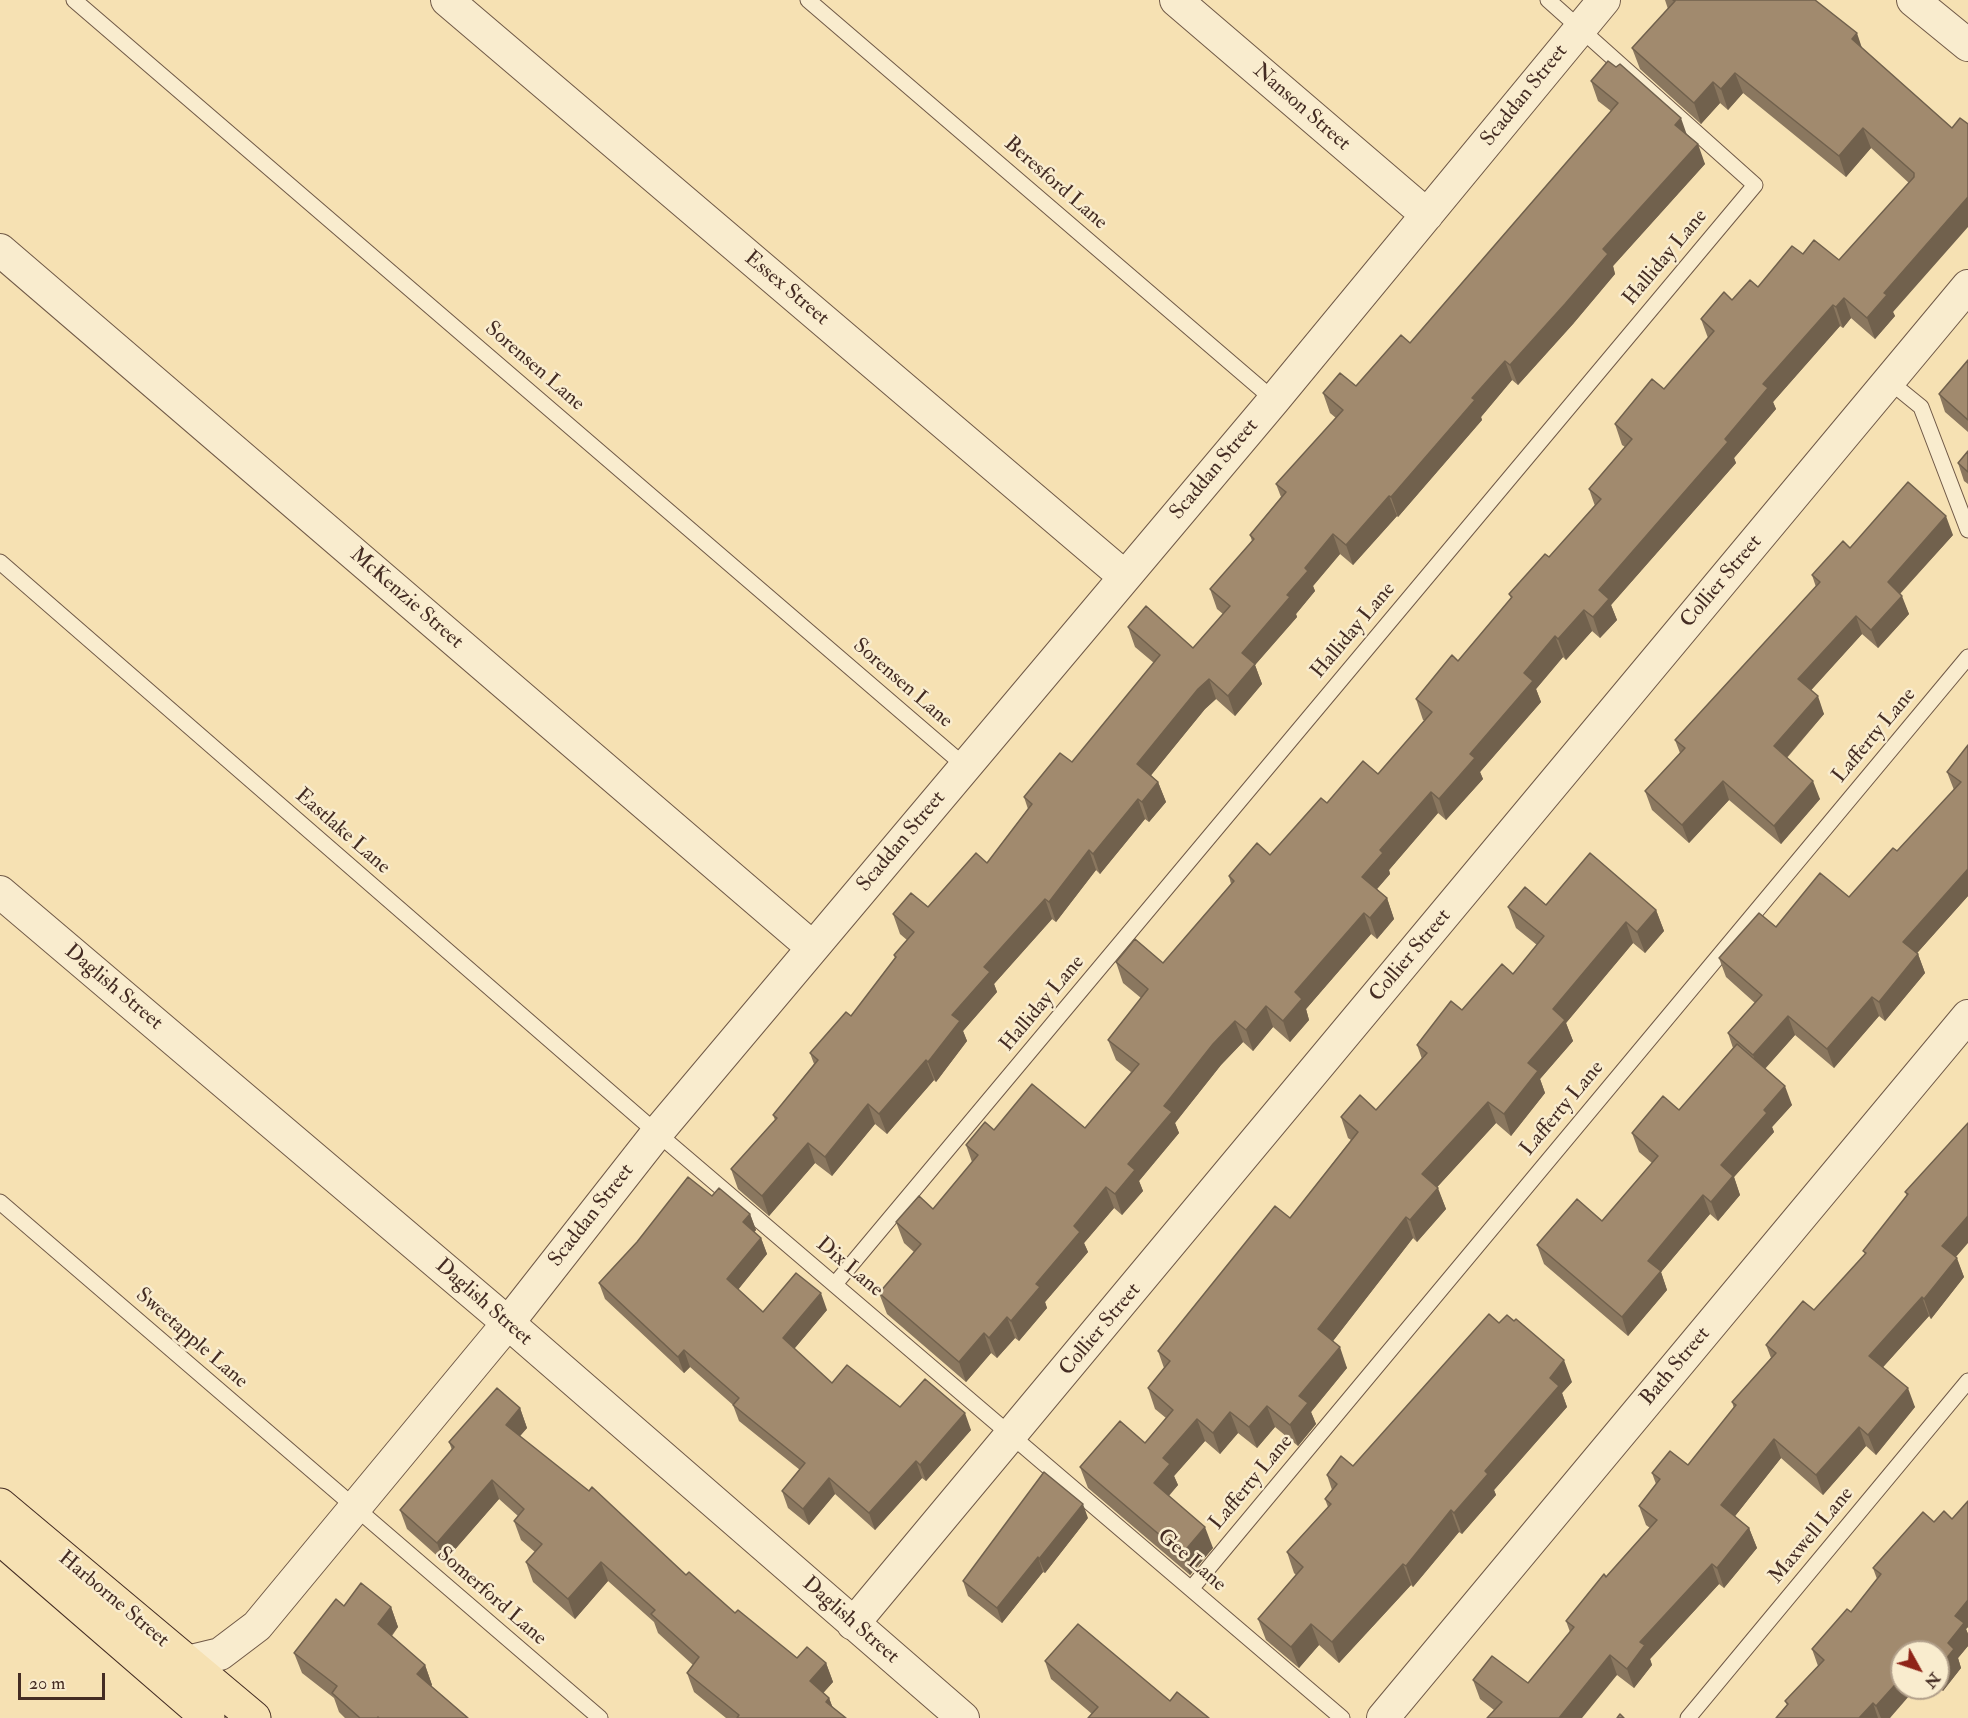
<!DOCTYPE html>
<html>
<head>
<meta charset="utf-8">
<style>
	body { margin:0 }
	#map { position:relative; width:1968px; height:1718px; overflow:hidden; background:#f6e1b3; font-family:"IM FELL Double Pica",serif }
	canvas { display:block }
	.north { position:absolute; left:1890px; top:1640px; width:60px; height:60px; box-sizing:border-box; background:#f9ecce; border:2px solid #b19f8a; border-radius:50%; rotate:130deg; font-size:16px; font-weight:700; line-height:24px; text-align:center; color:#442c23 }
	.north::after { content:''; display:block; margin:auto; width:21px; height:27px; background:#8f2418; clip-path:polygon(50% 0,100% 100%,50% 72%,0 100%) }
	.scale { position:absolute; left:18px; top:1673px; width:87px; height:27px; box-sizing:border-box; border:3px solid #442c23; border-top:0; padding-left:8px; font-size:18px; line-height:21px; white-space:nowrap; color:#442c23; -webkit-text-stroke:4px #f9ecce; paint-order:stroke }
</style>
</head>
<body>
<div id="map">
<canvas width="1968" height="1718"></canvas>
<div class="north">N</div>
<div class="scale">20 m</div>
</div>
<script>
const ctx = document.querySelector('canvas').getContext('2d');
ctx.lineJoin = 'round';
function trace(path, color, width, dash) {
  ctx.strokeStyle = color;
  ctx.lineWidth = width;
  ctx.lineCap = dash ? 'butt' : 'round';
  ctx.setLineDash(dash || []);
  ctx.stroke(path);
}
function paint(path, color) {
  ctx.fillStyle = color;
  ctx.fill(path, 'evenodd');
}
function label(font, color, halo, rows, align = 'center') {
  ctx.font = font + ' "IM FELL Double Pica",serif';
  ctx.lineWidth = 5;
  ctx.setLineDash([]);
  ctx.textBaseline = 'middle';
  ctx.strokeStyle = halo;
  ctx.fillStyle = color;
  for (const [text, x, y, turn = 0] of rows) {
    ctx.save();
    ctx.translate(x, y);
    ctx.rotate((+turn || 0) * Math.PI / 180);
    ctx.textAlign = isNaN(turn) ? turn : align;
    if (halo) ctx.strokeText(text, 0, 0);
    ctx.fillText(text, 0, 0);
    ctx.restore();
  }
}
const lane = new Path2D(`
	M74,0L966,767
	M808,0L1274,400
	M1889,381L1921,407L1968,530
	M0,562L657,1133L1342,1718
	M0,1202L600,1718
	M835,1284L1755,185L1548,0
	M1191,1589L1968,657
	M1688,1718L1968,1381`);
const street = new Path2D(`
	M447,0L1125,577
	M1176,0L1427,215
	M1913,0L1968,45
	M0,250L812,947
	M0,892L508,1323L963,1718
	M853,1624L1968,286
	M187,1662L220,1654L257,1626L508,1323L657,1133L1274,400L1604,0
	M1383,1718L1968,1016`);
const primary = new Path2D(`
	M0,1505L254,1718
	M0,1538L208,1718`);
trace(lane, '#705947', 17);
trace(street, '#705947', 34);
trace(primary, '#442c23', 35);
trace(lane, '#f9ecce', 15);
trace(street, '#f9ecce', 32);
trace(primary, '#f6e1b3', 33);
paint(new Path2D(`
	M1665,0H1815L1862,48L1952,128L1893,312L1895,316L1875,339L1851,318L1843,328L1840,326L1773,402L1776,409L1734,458L1736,463L1611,605L1617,620L1600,638L1592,631L1566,660L1563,657L1536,689L1541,702L1480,772L1483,779L1446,820L1438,813L1389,870L1390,874L1377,889L1387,898L1394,919L1377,939L1371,934L1306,1009L1309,1020L1290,1042L1273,1027L1253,1051L1243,1042L1221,1065L1175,1123L1179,1133L1139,1181L1143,1191L1122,1215L1114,1208L1084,1243L1088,1252L1045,1302L1047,1308L1019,1341L1015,1338L997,1358L991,1353L966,1382L887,1314L879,1293L914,1252L904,1243L896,1222L933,1209L972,1162L966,1145L994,1130L1085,1128L1131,1072L1116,1060L1108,1040L1141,998L1123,983L1116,962L1163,963L1231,884L1229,876L1270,855L1327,803L1378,774L1425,721L1423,720L1416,699L1458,661L1511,598L1509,594L1549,557L1595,506L1589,489L1625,447L1622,445L1615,424L1664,389L1708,338L1701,319L1732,300L1758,287L1803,254L1839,260L1909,183L1871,148L1846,177L1743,93L1728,110L1720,103L1701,124L1640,69L1632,48L1668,9Z
	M1591,81L1687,135L1705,164L1613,266L1615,274L1573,324L1518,385L1512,380L1481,417L1482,420L1398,517L1397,516L1353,565L1340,554L1313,586L1315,591L1296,614L1297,617L1255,665L1262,684L1235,716L1216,699L1205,709L1151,775L1158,782L1166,802L1149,822L1145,819L1100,874L1096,870L1056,922L1052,919L994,984L997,992L963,1031L967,1041L936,1082L934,1080L887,1134L875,1124L832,1176L815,1163L769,1216L738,1189L731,1169L775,1120L773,1115L814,1064L810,1053L851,1016L895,958L894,955L907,940L900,934L893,914L928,907L987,863L1028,809L1024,797L1072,762L1154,663L1135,647L1128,627L1193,648L1223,614L1217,609L1210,589L1252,541L1250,535L1281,497L1276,484L1336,418L1330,413L1323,393L1356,386L1410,343L1611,111L1598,101Z
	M1968,360V432L1945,412L1939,394Z
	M1968,451V484L1964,481L1958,463Z
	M1953,535L1900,594L1909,614L1878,648L1862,634L1811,690L1824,714L1787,758L1820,799L1781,844L1729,800L1689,843L1652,810L1645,791L1680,753L1675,740L1816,587L1812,575L1850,548Z
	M1968,745V896L1917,953L1918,954L1925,973L1885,1021L1879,1016L1834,1068L1795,1035L1765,1069L1792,1105L1772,1127L1774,1132L1734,1177L1740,1195L1718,1221L1710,1214L1661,1272L1667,1290L1628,1336L1544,1264L1537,1245L1602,1221L1652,1163L1639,1152L1632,1133L1679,1110L1733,1048L1728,1033L1755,1003L1726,977L1719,958L1776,927L1849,897L1897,851L1954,790L1947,772Z
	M1546,905L1656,910L1664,931L1645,953L1633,943L1566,1023L1573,1041L1540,1079L1545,1093L1511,1136L1496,1123L1437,1187L1446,1209L1417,1242L1413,1238L1333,1341L1347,1368L1311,1412L1316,1424L1298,1446L1275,1427L1257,1448L1238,1433L1220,1454L1205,1441L1174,1476L1178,1485L1169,1496L1213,1548L1190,1575L1088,1488L1080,1467L1145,1443L1166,1418L1155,1409L1148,1388L1164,1368L1158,1351L1290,1218L1351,1140L1348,1138L1341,1117L1376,1110L1422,1059L1417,1045L1462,1010L1513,974L1537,945L1516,928L1508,907Z
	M1968,1123L1956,1257L1964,1277L1931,1319L1929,1316L1883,1367L1915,1407L1876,1455L1866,1446L1823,1495L1781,1458L1735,1516L1749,1528L1757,1548L1724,1588L1719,1584L1650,1659L1652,1665L1634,1688L1617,1675L1494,1710L1480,1699L1473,1680L1528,1683L1570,1632L1566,1621L1650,1528L1646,1525L1639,1506L1656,1484L1652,1473L1688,1465L1734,1408L1732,1402L1771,1358L1766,1345L1814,1310L1865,1254L1863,1251L1907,1196L1905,1192Z
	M712,1196L750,1214L756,1230L754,1232L761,1238L767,1254L738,1289L763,1312L827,1310L794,1349L832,1383L900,1407L971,1430L926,1481L922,1478L875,1530L835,1494L809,1525L788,1508L782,1491L800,1470L739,1421L733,1405L690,1367L684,1373L605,1299L599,1283Z
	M1572,1382L1562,1393L1567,1407L1494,1490L1496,1495L1462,1534L1459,1532L1413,1587L1411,1585L1339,1663L1319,1645L1299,1668L1266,1640L1258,1619L1296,1575L1294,1573L1287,1552L1328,1507L1325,1499L1332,1490L1327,1475L1353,1466Z
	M520,1408L527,1428L520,1436L686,1575L735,1613L797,1658L826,1663L833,1682L823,1693L829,1698L833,1708L846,1718H726L694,1692L687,1673L693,1665L658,1633L654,1622L608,1581L575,1619L533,1582L526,1562L535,1552L521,1540L514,1521L518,1516L499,1499L444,1562L407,1529L400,1510L452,1450L449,1442Z
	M1968,1501V1627L1966,1629L1968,1634V1646L1958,1658L1961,1668L1943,1691L1938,1687V1652H1902L1890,1718H1776L1787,1705L1785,1701L1818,1666L1812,1649L1851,1612L1877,1579L1873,1568L1934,1522L1952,1519Z
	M1088,1518L1045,1573L1043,1572L1002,1623L968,1596L963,1581Z
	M344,1606L391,1607L398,1627L392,1636L425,1665L432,1685L431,1686L468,1718H345L339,1712L334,1698L302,1673L294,1653Z
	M1045,1661L1170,1701L1092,1714L1051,1679Z`), '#8a775f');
paint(new Path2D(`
	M1857,33L1864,54L1852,39Z
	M1735,73L1743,93L1728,110L1721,89Z
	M1713,82L1720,103L1701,124L1694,103Z
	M1681,118L1688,138L1675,125Z
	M1863,128L1871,148L1846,177L1839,156Z
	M1698,144L1705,164L1613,266L1615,274L1573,324L1518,385L1510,365L1603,249Z
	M1968,197V227L1893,312L1895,316L1875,339L1867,318L1884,293Z
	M1844,298L1851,318L1843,328L1836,307Z
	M1833,305L1840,326L1773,402L1776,409L1734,458L1736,463L1611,605L1617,620L1600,638L1593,617L1599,590L1725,439L1763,384Z
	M1505,361L1512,380L1481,417L1482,420L1398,517L1391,497L1472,398Z
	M1389,496L1397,516L1353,565L1346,545Z
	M1946,516L1953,535L1894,600L1888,582Z
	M1333,534L1340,554L1313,586L1315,591L1296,614L1297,617L1255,665L1262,684L1235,716L1228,696L1242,653L1287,595L1305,568Z
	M1902,596L1909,614L1878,648L1871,630Z
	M1584,610L1592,631L1566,660L1558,639Z
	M1856,616L1862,634L1805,697L1798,679Z
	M1555,636L1563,657L1536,689L1541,702L1480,772L1483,779L1446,820L1439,799L1524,673Z
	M1209,679L1216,699L1205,709L1144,784L1137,764L1198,689Z
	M1818,696L1824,714L1780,765L1774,746Z
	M1723,781L1729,800L1689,843L1682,825Z
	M1813,781L1820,799L1781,844L1774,826Z
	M1158,782L1166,802L1149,822L1142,802Z
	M1431,792L1438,813L1389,870L1390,874L1370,897L1362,877L1380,850Z
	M1138,799L1145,819L1100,874L1093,854Z
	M1089,850L1096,870L1056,922L1049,902Z
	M1968,869V896L1910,961L1903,942Z
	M1387,898L1394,919L1377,939L1370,918Z
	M1045,899L1052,919L994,984L997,992L963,1031L967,1041L936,1082L928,1062L952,1015L984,967Z
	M1656,910L1664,931L1645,953L1637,932Z
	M1364,913L1371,934L1306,1009L1309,1020L1290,1042L1283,1021L1295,992Z
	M1626,922L1633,943L1566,1023L1573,1041L1540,1079L1545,1093L1511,1136L1504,1114L1553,1009Z
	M1918,954L1925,973L1885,1021L1879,1002Z
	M1872,997L1879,1016L1834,1068L1827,1049Z
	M1266,1006L1273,1027L1253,1051L1246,1030Z
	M1788,1016L1795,1035L1760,1074L1753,1055Z
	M1235,1021L1243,1042L1221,1065L1175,1123L1179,1133L1139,1181L1143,1191L1122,1215L1115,1194L1128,1164L1164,1106L1213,1044Z
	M926,1060L934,1080L887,1134L879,1114Z
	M1785,1086L1792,1105L1772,1127L1774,1132L1734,1177L1740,1195L1718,1221L1711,1202L1721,1165L1764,1110Z
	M1488,1102L1496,1123L1430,1195L1422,1174Z
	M868,1104L875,1124L832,1176L825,1157Z
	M808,1143L815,1163L769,1216L762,1196Z
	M1106,1187L1114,1208L1084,1243L1088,1252L1045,1302L1047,1308L1019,1341L1011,1321L1074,1226Z
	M1438,1188L1446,1209L1417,1242L1410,1220Z
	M1703,1195L1710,1214L1661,1272L1667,1290L1628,1336L1622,1317L1648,1261Z
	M750,1214L756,1230L749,1239L743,1222Z
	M1968,1216V1243L1949,1265L1942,1246Z
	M1406,1217L1413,1238L1326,1350L1318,1329Z
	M761,1238L767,1254L733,1296L727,1279Z
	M1957,1258L1964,1277L1931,1319L1924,1299Z
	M821,1293L827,1310L789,1355L783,1338Z
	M1922,1297L1929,1316L1876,1375L1869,1356Z
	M1007,1317L1015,1338L997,1358L989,1338Z
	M984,1333L991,1353L966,1382L959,1362Z
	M1340,1347L1347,1368L1311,1412L1316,1424L1298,1446L1290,1425L1299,1396Z
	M684,1350L690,1367L684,1373L678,1357Z
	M1564,1360L1572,1382L1562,1393L1567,1407L1494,1490L1496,1495L1462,1534L1454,1513L1550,1378Z
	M1908,1388L1915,1407L1876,1455L1868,1435Z
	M1267,1406L1275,1427L1257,1448L1249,1427Z
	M520,1408L527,1428L513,1444L506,1425Z
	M1230,1412L1238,1433L1220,1454L1213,1433Z
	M965,1413L971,1430L926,1481L920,1465Z
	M1197,1419L1205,1441L1174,1476L1178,1485L1161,1504L1154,1483L1163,1458Z
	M1859,1427L1866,1446L1823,1495L1816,1475Z
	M1774,1439L1781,1458L1728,1525L1721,1505Z
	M916,1461L922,1478L875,1530L869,1513Z
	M829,1478L835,1494L809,1525L803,1509Z
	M492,1480L499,1499L444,1562L437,1543Z
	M1083,1504L1088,1518L1045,1573L1039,1559Z
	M1451,1510L1459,1532L1413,1587L1406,1566Z
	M1205,1527L1213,1548L1190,1575L1182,1554Z
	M1749,1528L1757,1548L1724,1588L1717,1568Z
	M1038,1557L1043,1572L1002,1623L997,1608Z
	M601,1562L608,1581L575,1619L568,1599Z
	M1403,1564L1411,1585L1339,1663L1332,1642Z
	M1712,1564L1719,1584L1650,1659L1652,1665L1634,1688L1627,1669L1640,1642Z
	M1968,1600V1627L1966,1629L1968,1634V1646L1958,1658L1961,1668L1943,1691L1938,1678V1669L1955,1616Z
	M391,1607L398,1627L385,1643L378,1624Z
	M1311,1624L1319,1645L1299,1668L1291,1647Z
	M1610,1655L1617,1675L1582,1718H1559Z
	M826,1663L833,1682L817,1700L810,1681Z
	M425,1665L432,1685L424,1694L417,1674Z
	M1902,1677V1688H1916L1890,1718H1881L1876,1706Z
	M829,1698L836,1717L826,1702Z
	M1873,1703L1878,1718H1859Z`), '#71614d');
const building = new Path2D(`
	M1673,0H1815L1857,33L1852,39L1952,128L1960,118L1968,124V197L1884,293L1887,295L1867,318L1844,298L1836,307L1833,305L1763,384L1768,388L1725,439L1728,442L1599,590L1609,599L1593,617L1584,610L1558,639L1555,636L1524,673L1533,681L1470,754L1475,758L1439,799L1431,792L1380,850L1383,853L1362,877L1387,898L1370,918L1364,913L1295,992L1302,999L1283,1021L1266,1006L1246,1030L1235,1021L1213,1044L1164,1106L1172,1112L1128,1164L1135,1170L1115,1194L1106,1187L1074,1226L1080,1232L1036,1284L1040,1287L1011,1321L1007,1317L989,1338L984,1333L959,1362L879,1293L921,1244L896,1222L919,1196L933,1209L978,1155L966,1145L985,1122L994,1130L1032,1084L1085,1128L1139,1064L1108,1040L1148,989L1116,962L1135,939L1163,963L1234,881L1229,876L1257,843L1270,855L1321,798L1327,803L1363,761L1378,774L1432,712L1416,699L1452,655L1458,661L1512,597L1509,594L1545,554L1549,557L1601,499L1589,489L1632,439L1615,424L1652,379L1664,389L1714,331L1701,319L1724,292L1732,300L1750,280L1758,287L1792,246L1803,254L1814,240L1839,260L1914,177V173L1863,128L1839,156L1735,73L1721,89L1713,82L1694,103L1632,48L1675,1Z
	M1608,61L1616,67L1620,64L1681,118L1675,125L1698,144L1603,249L1608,254L1565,304L1510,365L1505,361L1472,398L1475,400L1391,497L1389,496L1346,545L1333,534L1305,568L1308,571L1287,595L1290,597L1242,653L1255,664L1228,696L1209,679L1198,689L1137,764L1158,782L1142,802L1138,799L1093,854L1089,850L1049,902L1045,899L984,967L990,972L952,1015L960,1021L928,1062L926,1060L879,1114L868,1104L825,1157L808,1143L762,1196L731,1169L777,1118L773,1115L818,1060L810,1053L846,1012L851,1016L896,957L894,955L914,932L893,914L911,893L928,907L976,853L987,863L1032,804L1024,797L1060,753L1072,762L1160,655L1128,627L1146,606L1193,648L1230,606L1210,589L1254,539L1250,535L1286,492L1276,484L1343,410L1323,393L1340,373L1356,386L1401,335L1410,343L1618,103L1591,81Z
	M1968,360V420L1939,394Z
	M1968,451V472L1958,463Z
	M1908,482L1946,516L1888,582L1902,596L1871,630L1856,616L1798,679L1818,696L1774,746L1813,781L1774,826L1723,781L1682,825L1645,791L1685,748L1675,740L1820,582L1812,575L1843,541L1850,548Z
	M1968,745V869L1903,942L1918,954L1879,1002L1872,997L1827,1049L1788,1016L1753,1055L1728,1033L1762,995L1719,958L1759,913L1776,927L1820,873L1849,897L1893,848L1897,851L1961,782L1947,772Z
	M1590,853L1656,910L1637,932L1626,922L1553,1009L1565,1020L1528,1063L1538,1071L1504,1114L1488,1102L1422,1174L1438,1188L1410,1220L1406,1217L1318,1329L1340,1347L1299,1396L1308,1403L1290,1425L1267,1406L1249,1427L1230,1412L1213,1433L1197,1419L1163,1458L1170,1464L1154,1483L1205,1527L1182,1554L1080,1467L1120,1421L1145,1443L1173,1410L1148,1388L1170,1361L1158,1351L1275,1206L1290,1218L1358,1132L1341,1117L1360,1095L1376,1110L1427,1053L1417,1045L1451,1001L1462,1010L1502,964L1513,974L1544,936L1508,907L1525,887L1546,905Z
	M1737,1044L1785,1086L1764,1110L1767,1113L1721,1165L1733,1176L1711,1202L1703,1195L1648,1261L1661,1271L1622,1317L1537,1245L1577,1199L1602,1221L1658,1156L1632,1133L1663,1096L1679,1110Z
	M1968,1123V1216L1942,1246L1957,1258L1924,1299L1922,1297L1869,1356L1908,1388L1868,1435L1859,1427L1816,1475L1774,1439L1721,1505L1749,1528L1717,1568L1712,1564L1640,1642L1645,1645L1627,1669L1610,1655L1559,1718H1487L1502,1702L1473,1680L1492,1656L1528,1683L1574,1627L1566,1621L1604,1574L1606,1577L1657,1520L1639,1506L1660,1479L1652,1473L1670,1451L1688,1465L1736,1405L1732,1402L1776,1353L1766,1345L1803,1301L1814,1310L1866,1253L1863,1251L1908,1194L1905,1192Z
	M688,1177L712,1196L719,1188L750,1214L743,1222L761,1238L727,1279L763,1312L796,1273L821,1293L783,1338L832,1383L847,1365L900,1407L925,1379L965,1413L920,1465L916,1461L869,1513L829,1478L803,1509L782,1491L805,1463L733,1405L739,1398L684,1350L678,1357L599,1283L637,1242Z
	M1489,1314L1499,1323L1507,1315L1514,1321L1516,1319L1564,1360L1550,1378L1559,1386L1485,1471L1488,1474L1454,1513L1451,1510L1406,1566L1403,1564L1332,1642L1311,1624L1291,1647L1258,1619L1303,1567L1287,1552L1331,1504L1325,1499L1337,1484L1327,1475L1341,1456L1353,1466Z
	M497,1388L520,1408L506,1425L589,1491L592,1487L686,1575L689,1572L735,1613L738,1610L797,1658L807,1647L826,1663L810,1681L829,1698L826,1702L846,1718H737L739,1715L687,1673L699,1657L651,1614L655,1610L601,1562L568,1599L526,1562L542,1544L514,1521L524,1509L492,1480L437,1543L400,1510L454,1447L449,1442Z
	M1044,1472L1083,1504L1039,1559L1038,1557L997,1608L963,1581Z
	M1968,1501V1600L1955,1616L1964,1623L1948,1643L1954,1649L1938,1669V1652H1902V1677L1876,1706L1873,1703L1859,1718H1776L1788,1704L1785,1701L1824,1660L1812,1649L1847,1609L1851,1612L1881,1574L1873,1568L1923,1512L1934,1522L1944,1511L1952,1519Z
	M361,1583L391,1607L378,1624L425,1665L417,1674L468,1718H379L378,1717L377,1718H360L332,1693L337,1686L294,1653L336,1599L344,1606Z
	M1078,1624L1170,1701L1177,1692L1209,1718H1088L1098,1707L1045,1661Z
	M1620,1714L1624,1718H1617Z`);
paint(building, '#a18a6e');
trace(building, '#71614d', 1.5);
label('21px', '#442c23', '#f9ecce', [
	["Scaddan Street",1525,96,-51],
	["Nanson Street",1301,108,41],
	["Beresford Lane",1055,184,41],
	["Halliday Lane",1666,258,-50],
	["Essex Street",786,289,40],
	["Sorensen Lane",534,367,41],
	["Scaddan Street",1215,470,-50],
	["Collier Street",1722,582,-50],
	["McKenzie Street",406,599,41],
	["Halliday Lane",1354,631,-50],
	["Sorensen Lane",902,684,41],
	["Lafferty Lane",1875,736,-50],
	["Eastlake Lane",342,832,41],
	["Scaddan Street",902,842,-50],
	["Collier Street",1411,956,-50],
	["Daglish Street",113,988,40],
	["Halliday Lane",1043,1004,-50],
	["Lafferty Lane",1563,1109,-50],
	["Scaddan Street",592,1216,-52],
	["Dix Lane",849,1268,40],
	["Daglish Street",483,1303,41],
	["Collier Street",1101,1330,-50],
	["Sweetapple Lane",191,1339,41],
	["Bath Street",1676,1367,-50],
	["Lafferty Lane",1252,1483,-50],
	["Maxwell Lane",1812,1536,-50],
	["Gee Lane",1191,1561,41],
	["Somerford Lane",491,1597,41],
	["Harborne Street",113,1600,40],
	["Daglish Street",850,1621,41]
]);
</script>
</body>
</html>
